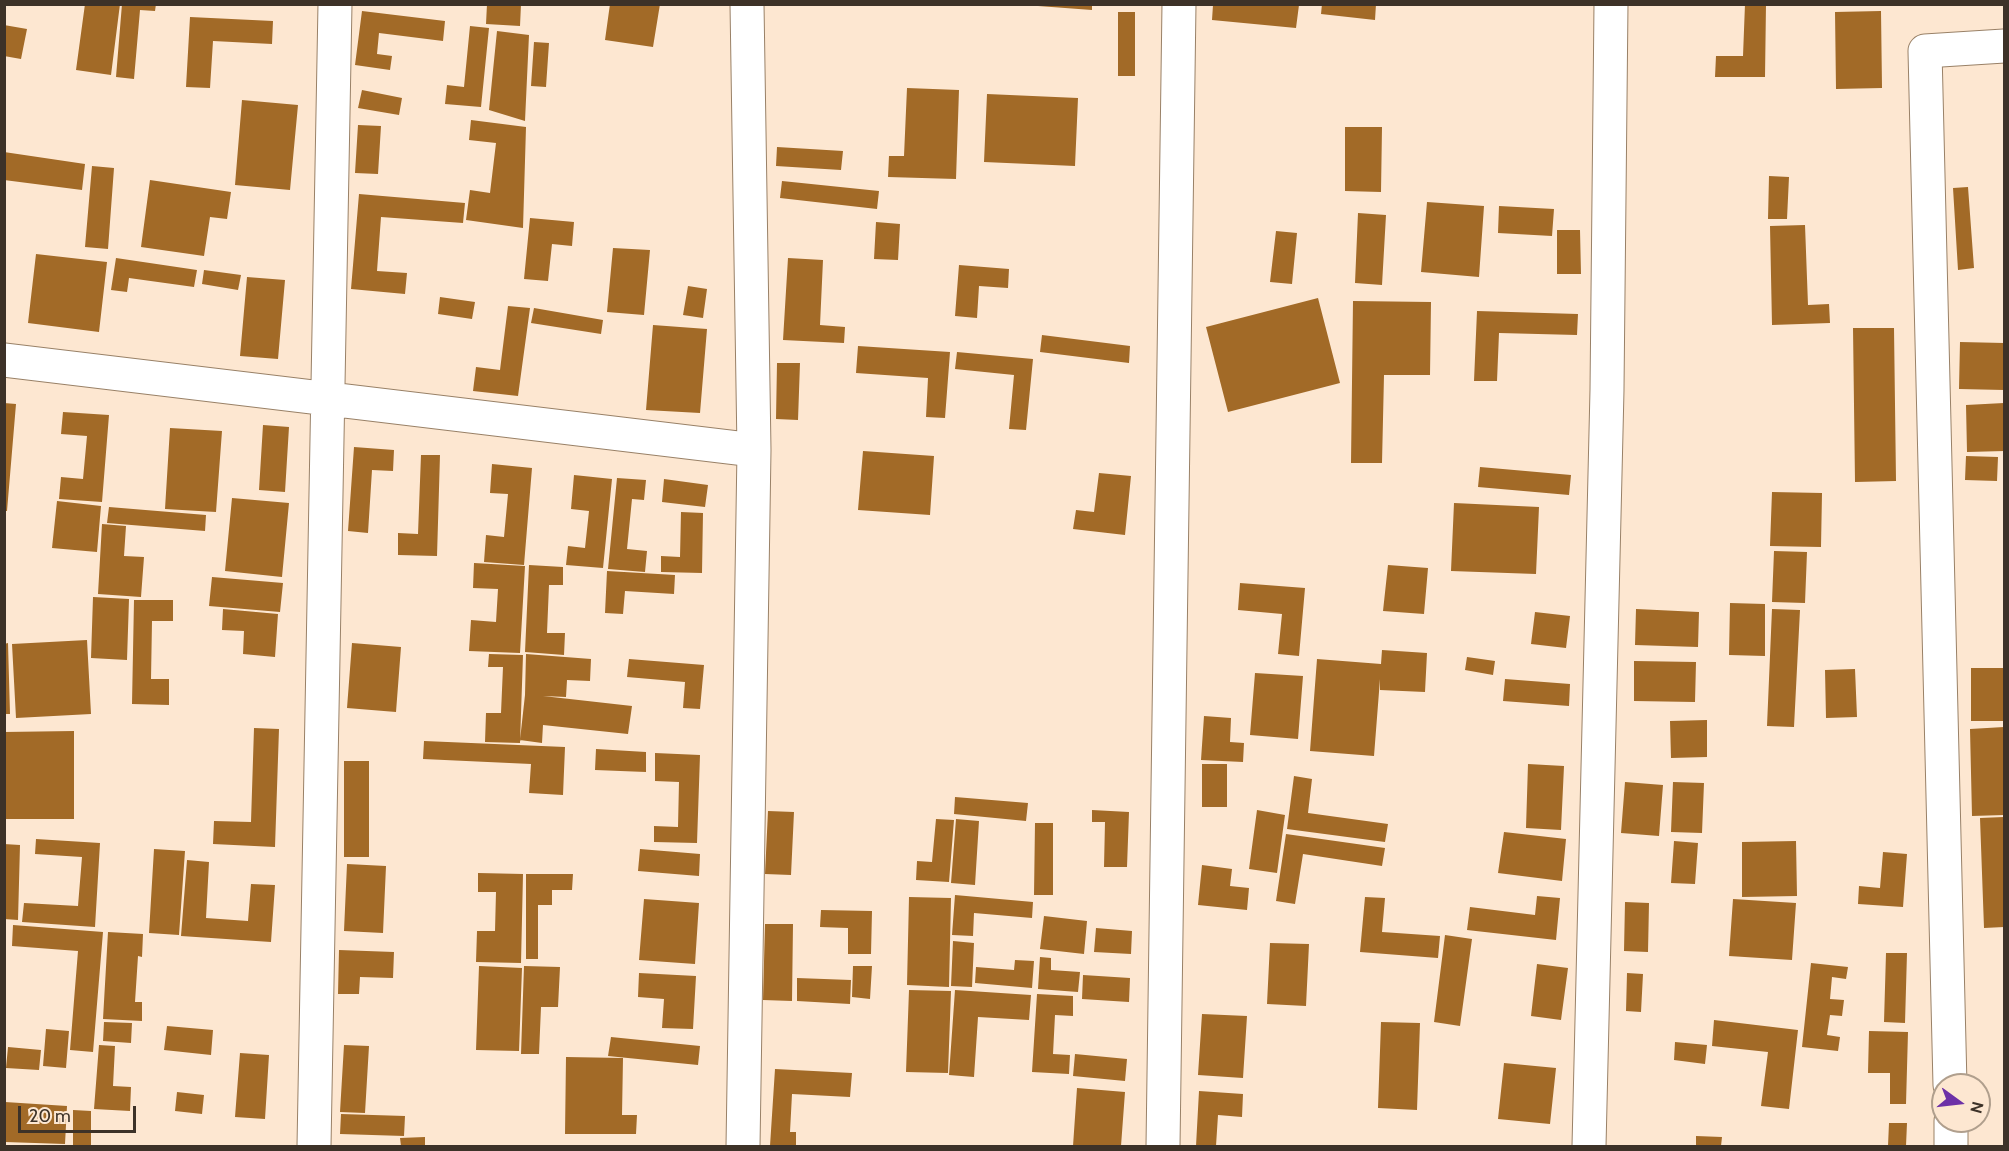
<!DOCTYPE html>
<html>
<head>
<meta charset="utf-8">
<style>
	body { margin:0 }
	#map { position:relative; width:2009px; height:1151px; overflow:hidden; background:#fde7d1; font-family:Cabin,sans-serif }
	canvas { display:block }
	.frame { position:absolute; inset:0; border:6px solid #3d3228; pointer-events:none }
	.north { position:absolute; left:1931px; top:1073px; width:60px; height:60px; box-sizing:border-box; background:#fde7d1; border:2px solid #b09f8d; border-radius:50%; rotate:105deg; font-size:16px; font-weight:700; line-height:24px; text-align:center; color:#3d3228 }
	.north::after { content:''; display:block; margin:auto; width:21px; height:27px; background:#6d31a7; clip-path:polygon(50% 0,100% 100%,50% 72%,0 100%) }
	.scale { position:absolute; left:18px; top:1106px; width:118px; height:27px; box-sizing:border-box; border:3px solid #3d3228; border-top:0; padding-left:8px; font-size:18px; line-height:21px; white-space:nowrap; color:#3d3228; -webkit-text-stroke:4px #fde7d1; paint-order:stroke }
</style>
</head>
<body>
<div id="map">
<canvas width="2009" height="1151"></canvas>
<div class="frame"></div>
<div class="north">N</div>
<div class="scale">20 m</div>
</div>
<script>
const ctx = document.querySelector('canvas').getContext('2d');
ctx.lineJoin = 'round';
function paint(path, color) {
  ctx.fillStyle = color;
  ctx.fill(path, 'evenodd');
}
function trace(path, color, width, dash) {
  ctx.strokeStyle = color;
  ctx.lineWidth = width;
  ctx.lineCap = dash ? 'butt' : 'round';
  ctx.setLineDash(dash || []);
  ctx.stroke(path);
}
paint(new Path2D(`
	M85,4H120L111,75L76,70Z
	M122,4H156L155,11L140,10L134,79L116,77Z
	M487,4H521L520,26L486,24Z
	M610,4H660L653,47L605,40Z
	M1038,4H1092V10L1038,6Z
	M1322,4H1376L1375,20L1321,14Z
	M1745,4H1766L1765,77H1715L1716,56H1743Z
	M1213,5H1299L1296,28L1212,20Z
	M362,11L445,21L443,41L379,33L377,54L392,56L390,70L355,65Z
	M1881,11L1882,88L1836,89L1835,12Z
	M1118,12H1135V76H1118Z
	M190,17L273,21L272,44L213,41L210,88L186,87Z
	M4,25L27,29L21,59L4,56Z
	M470,26L489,28L481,107L445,104L447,85L464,87Z
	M497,31L529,35L525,121L489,110Z
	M534,42L549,43L546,87L531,86Z
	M907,88L959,90L956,179L888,177L889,156H904Z
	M362,90L402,98L399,115L358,108Z
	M987,94L1078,98L1075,166L984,162Z
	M242,100L298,105L290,190L235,185Z
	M471,120L526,127L523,228L466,220L470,190L490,193L496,143L469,140Z
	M358,125L381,126L378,174L355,173Z
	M1345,127H1382L1381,192L1345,191Z
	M777,147L843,151L841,170L776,166Z
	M4,152L85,164L82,190L4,180Z
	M92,166L114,168L108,249L85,247Z
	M1769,176L1789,177L1787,219H1768Z
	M150,180L231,192L227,219L210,217L204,256L141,247Z
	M782,181L879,191L877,209L780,198Z
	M1968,187L1974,268L1958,270L1953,188Z
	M359,194L465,203L463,223L381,217L377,271L407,273L405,294L351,289Z
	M1427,202L1484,206L1479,277L1421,272Z
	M1499,206L1554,209L1552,236L1498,233Z
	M1358,213L1386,215L1382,285L1355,283Z
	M530,218L574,222L572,246L552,244L548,281L524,279Z
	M876,222L900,224L898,260L874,259Z
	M1805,225L1808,305L1829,304L1830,323L1772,325L1770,226Z
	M1557,230H1580L1581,274H1557Z
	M1276,231L1297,233L1292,284L1270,282Z
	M613,248L650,250L644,315L607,312Z
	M36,254L107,262L99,332L28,323Z
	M116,258L197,270L194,287L129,278L127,292L111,290Z
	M788,258L823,260L820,325L845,327L844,343L783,340Z
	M959,265L1009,269L1008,288L979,286L977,318L955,316Z
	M204,270L241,275L238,290L202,284Z
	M247,277L285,280L278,359L240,356Z
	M688,286L707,289L703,318L683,315Z
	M440,297L475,302L472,319L438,314Z
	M1318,298L1340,383L1228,412L1206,327Z
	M1353,301L1431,302L1430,375H1384L1382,463H1351Z
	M508,306L530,308L518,396L473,391L476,367L500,370Z
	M534,308L603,320L601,334L531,323Z
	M1477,311L1578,314L1577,335L1499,333L1497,381H1474Z
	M653,325L707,329L700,413L646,410Z
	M1853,328H1894L1896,481L1855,482Z
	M1042,335L1130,346L1129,363L1040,352Z
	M1960,342L2004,343V390L1959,389Z
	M858,346L950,352L945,418L926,417L928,378L856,373Z
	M957,352L1033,359L1026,430L1009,429L1014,375L955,369Z
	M777,363H800L798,420L776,419Z
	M4,403L16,404L7,511H4Z
	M2004,403V451L1967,452L1966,405Z
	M63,412L109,415L102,502L59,499L61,477L83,479L87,436L61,434Z
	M263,425L289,427L285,492L259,490Z
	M170,428L222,431L216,512L165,509Z
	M354,447L394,450L393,471L372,470L368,533L348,531Z
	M863,451L934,456L930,515L858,510Z
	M421,455H440L437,556L398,555V533L418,534Z
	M1966,456L1998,457L1997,481L1965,480Z
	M492,464L532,468L524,565L484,562L486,535L504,537L508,494L490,493Z
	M1480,467L1571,475L1569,495L1478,487Z
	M1099,473L1131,476L1125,535L1073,529L1076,510L1094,512Z
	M574,475L612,479L603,568L566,565L568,546L585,548L589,511L571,509Z
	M617,478L646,480L644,500L632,499L627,549L647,551L645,572L608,569Z
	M664,479L708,485L705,507L662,502Z
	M1772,492L1822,493L1821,547L1770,546Z
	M232,498L289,503L282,577L225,571Z
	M57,501L101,506L97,552L52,548Z
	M1454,503L1539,507L1536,574L1451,571Z
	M109,507L206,515L205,531L107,523Z
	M681,512L703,513L702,573L661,572V556L680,557Z
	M102,524L126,526L124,556L144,557L141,597L98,594Z
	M1774,551L1807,552L1805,603L1772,602Z
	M474,563L525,566L520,653L469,651L471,620L496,622L498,589L473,588Z
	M529,565L563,567V585H549L547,633H565L564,655L525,652Z
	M1388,565L1428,568L1424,614L1383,611Z
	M607,571L675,575L674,594L625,591L623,614L605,613Z
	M212,577L283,583L280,612L209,606Z
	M1240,583L1305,588L1299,656L1278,654L1282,614L1238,610Z
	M93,597L129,599L127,660L91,658Z
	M134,600H173V621H152L151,679H169V705L132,704Z
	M1730,603L1765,604V656L1729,655Z
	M223,609L278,614L275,657L243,654L244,631L222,630Z
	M1636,609L1699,612L1698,647L1635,645Z
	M1772,609L1800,610L1794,727L1767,726Z
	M1535,612L1570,616L1566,648L1531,644Z
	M87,640L91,714L16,718L12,644Z
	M8,643L10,714H4V644Z
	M352,643L401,647L396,712L347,708Z
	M1382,650L1427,653L1425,692L1380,690V679L1374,756L1310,751L1317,659L1381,664Z
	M489,654L523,655L520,743L485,742L486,713H501L503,667H488Z
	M526,654L591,659L590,681L567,680L566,697L543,696L632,706L628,734L543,725L542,743L520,740L525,695Z
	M1467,657L1495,661L1493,675L1465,670Z
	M629,659L704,665L700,709L683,708L685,682L627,677Z
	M1634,661L1696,662L1695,702L1634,701Z
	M1971,668H2004V721H1971Z
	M1855,669L1857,717L1826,718L1825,670Z
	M1255,673L1303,676L1298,739L1250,735Z
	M1505,679L1570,684L1569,706L1503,701Z
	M1204,716L1231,718L1230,742L1244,743L1243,762L1201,760Z
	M1707,720V757L1671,758L1670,721Z
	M2004,727V815L1972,816L1970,729Z
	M254,728L279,729L275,847L213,844L214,821L251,822Z
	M74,731V819H4V732Z
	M424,741L565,747L563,795L529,793L531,764L423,759Z
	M596,749L646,752V772L595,770Z
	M655,753L700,755L697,843L654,842V826L678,827L679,782L655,781Z
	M344,761H369V857H344Z
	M1202,764H1227V807H1202Z
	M1528,764L1564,766L1561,830L1526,828Z
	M1294,776L1312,779L1308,813L1388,824L1385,842L1287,829Z
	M1625,782L1663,785L1659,836L1621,833Z
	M1673,782L1704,783L1702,833L1671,832Z
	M955,797L1028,803L1026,821L954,814Z
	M1092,810L1129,812L1127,867H1104L1105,822H1092Z
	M1257,810L1285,815L1277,873L1249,869Z
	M768,811L794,812L791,875L765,874Z
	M2004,817V927L1984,928L1980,818Z
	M936,819L954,820L949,882L916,880L917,861L932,862Z
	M956,819L979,821L975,885L951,883Z
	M1035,823H1053V895H1034Z
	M1504,832L1566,839L1562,881L1498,873Z
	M1286,834L1385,848L1382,866L1303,854L1295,904L1276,901Z
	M36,839L100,843L95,927L22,922L24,903L78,906L82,857L35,854Z
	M1674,841L1698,843L1695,884L1671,883Z
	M1796,841L1797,896L1742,897V842Z
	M4,844L20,845L18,920L4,919Z
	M154,849L185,851L179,935L149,933Z
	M640,849L700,854L699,876L638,871Z
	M1883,852L1907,854L1903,907L1858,904L1859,886L1880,888Z
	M187,860L209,862L206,918L248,921L251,884L275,885L271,942L181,936Z
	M347,864L386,866L383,933L344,931Z
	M1202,865L1232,869L1230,886L1249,888L1247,910L1198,905Z
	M478,873L523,874L521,963L476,962L477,931H495L496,892H478Z
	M526,874H573L572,890H552V905H538V959H526Z
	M955,895L1033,902L1032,918L974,913L973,936L952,935Z
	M1537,896L1560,898L1556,940L1467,930L1470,907L1535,915Z
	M909,897L951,898L949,987L907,985Z
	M1365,897L1385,898L1382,932L1440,936L1438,958L1360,952Z
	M644,899L699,903L695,964L639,960Z
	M1733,899L1796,903L1792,960L1729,956Z
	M1625,902L1649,903L1648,952L1624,951Z
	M821,910L872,911L871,954H848V928L820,927Z
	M1044,916L1087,921L1084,954L1040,949Z
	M765,924H793L792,1001L763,1000Z
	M13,925L103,932L93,1052L70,1050L78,951L12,946Z
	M1096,928L1132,931L1131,954L1094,952Z
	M108,932L143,934L142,957L138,956L135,1002H142V1021L103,1019Z
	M1445,935L1472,939L1460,1026L1434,1022Z
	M953,941L974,943L972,987L951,986Z
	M1270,943L1309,944L1306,1006L1267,1004Z
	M339,950L394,952L393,978L360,977L359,994H338Z
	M1886,953H1907L1905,1023L1884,1022Z
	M1040,957L1051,958V970L1080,972L1078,992L1038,989Z
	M1015,960L1034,961L1032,988L975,983L976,967L1014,970Z
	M1811,963L1848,967L1846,979L1832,977L1830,999L1844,1000L1842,1016L1830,1015L1827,1035L1840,1037L1838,1051L1802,1047Z
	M1537,964L1568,968L1561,1020L1531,1016Z
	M479,966L522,968L519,1051L476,1050Z
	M524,966L560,967L558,1007H541L539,1054H521Z
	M853,966H872L870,999L852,997Z
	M639,973L696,976L693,1029L662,1028L664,999L638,997Z
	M1627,973L1643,974L1641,1012L1626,1011Z
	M1083,975L1130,978L1129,1002L1082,999Z
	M797,978L851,980L850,1004L797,1001Z
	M909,990L951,991L948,1073L906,1072Z
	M955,990L1031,995L1029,1020L978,1017L974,1077L949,1075Z
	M1037,994L1073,996V1016L1055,1015L1053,1054L1070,1055L1069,1074L1032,1072Z
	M1202,1014L1247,1016L1243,1078L1198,1075Z
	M1714,1020L1798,1030L1789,1109L1761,1106L1768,1052L1712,1046Z
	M104,1022L132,1023L131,1043L103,1041Z
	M1381,1022L1420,1023L1417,1110L1378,1108Z
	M167,1026L213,1030L211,1055L164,1050Z
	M46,1029L69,1031L66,1068L43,1066Z
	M1869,1031L1908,1032L1906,1104H1890V1073H1868Z
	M611,1037L700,1046L698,1065L608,1056Z
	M1675,1042L1707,1045L1705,1064L1674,1060Z
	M99,1045L115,1046L113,1086L131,1087L130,1111L94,1109Z
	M344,1045L369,1046L365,1113L340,1112Z
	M8,1047L41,1050L39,1070L6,1068Z
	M240,1053L269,1055L265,1119L235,1117Z
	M1075,1054L1127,1059L1125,1081L1073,1076Z
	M566,1057L623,1058L622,1115H637L636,1134H565Z
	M1504,1063L1556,1068L1550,1124L1498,1119Z
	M775,1069L852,1073L850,1097L792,1094L790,1132H796V1146H770Z
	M1077,1088L1125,1092L1121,1146H1073Z
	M1199,1091L1243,1094L1242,1117L1218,1115L1216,1146H1196Z
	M177,1092L204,1095L202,1114L175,1111Z
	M5,1102L67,1106L65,1144L5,1142Z
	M73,1110L91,1111V1146H73Z
	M341,1114L405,1116L404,1136L340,1134Z
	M1889,1123H1907L1906,1146H1888Z
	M1696,1136L1722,1137L1721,1146H1696Z
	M425,1137V1146H401L400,1138Z`), '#a26a27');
const street = new Path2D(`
	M4,360L754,450
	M1950,1085L1925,51L2004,46
	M1951,1121V1146
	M314,1146L335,4
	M743,1146L754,450L747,4
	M1163,1146L1179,4
	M1589,1146L1607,390L1611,4`);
trace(street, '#998167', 35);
trace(street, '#fff', 33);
</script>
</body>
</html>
